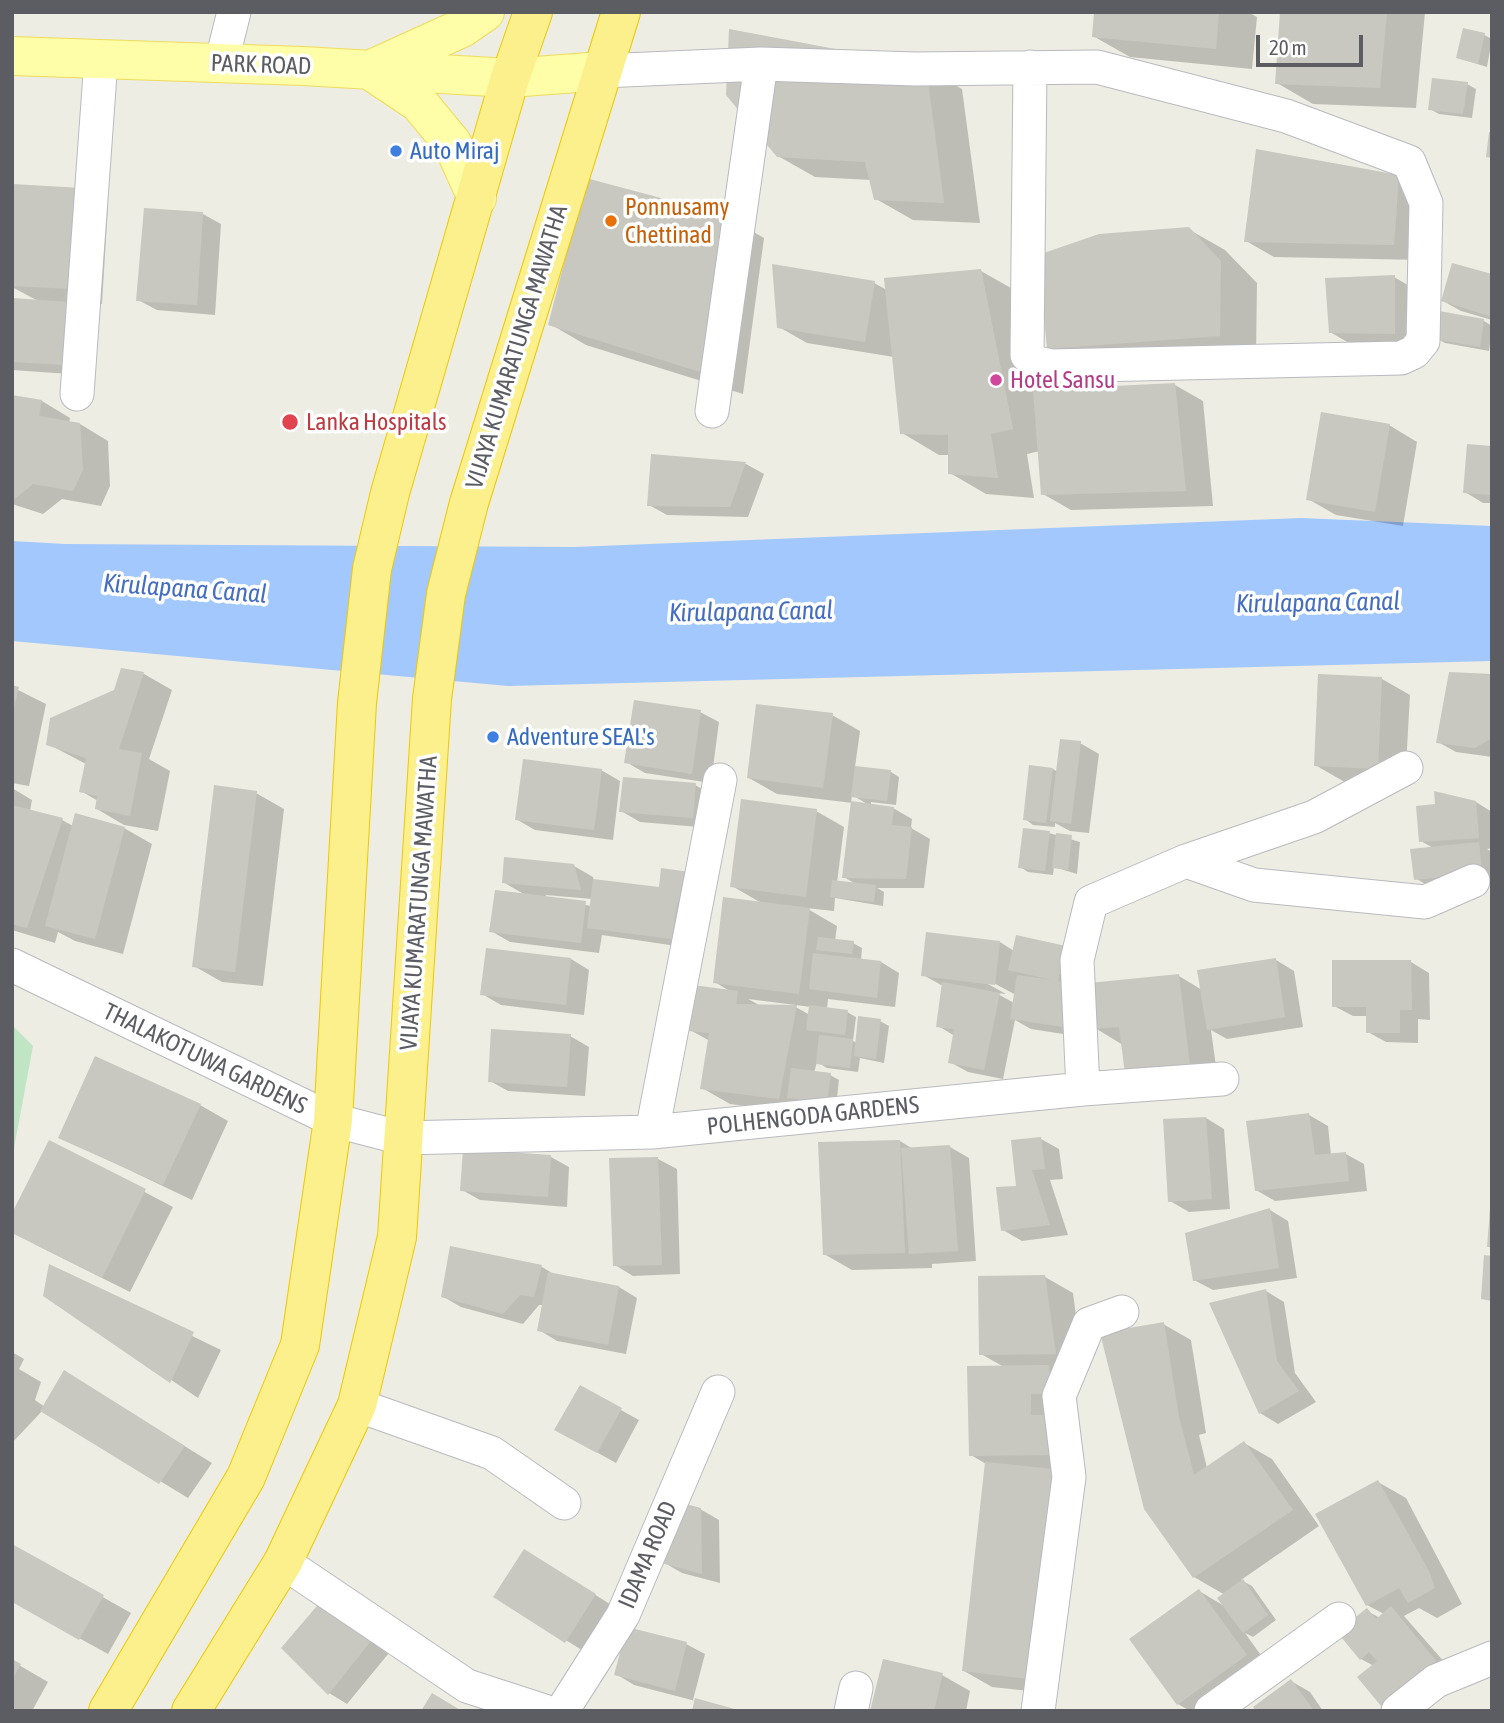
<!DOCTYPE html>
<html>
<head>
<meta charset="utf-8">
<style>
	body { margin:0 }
	#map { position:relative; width:1504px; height:1723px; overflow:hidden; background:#eeede3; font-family:"Asap Condensed",sans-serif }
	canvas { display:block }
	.frame { position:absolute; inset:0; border:14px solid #5b5d63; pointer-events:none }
	.scale { position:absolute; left:1256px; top:35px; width:107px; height:32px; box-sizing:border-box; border:4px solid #5b5d63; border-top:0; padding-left:9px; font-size:21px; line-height:24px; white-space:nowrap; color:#5b5d63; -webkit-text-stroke:5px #fff; paint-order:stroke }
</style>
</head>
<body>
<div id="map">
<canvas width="1504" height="1723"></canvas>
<div class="frame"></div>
<div class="scale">20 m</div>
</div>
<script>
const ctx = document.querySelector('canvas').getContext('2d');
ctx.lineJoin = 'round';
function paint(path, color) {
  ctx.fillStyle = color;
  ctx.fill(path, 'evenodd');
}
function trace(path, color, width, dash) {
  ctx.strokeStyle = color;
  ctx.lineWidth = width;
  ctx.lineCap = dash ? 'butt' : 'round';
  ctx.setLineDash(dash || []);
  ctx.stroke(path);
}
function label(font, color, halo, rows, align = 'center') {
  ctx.font = font + ' "Asap Condensed",sans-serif';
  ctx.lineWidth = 7;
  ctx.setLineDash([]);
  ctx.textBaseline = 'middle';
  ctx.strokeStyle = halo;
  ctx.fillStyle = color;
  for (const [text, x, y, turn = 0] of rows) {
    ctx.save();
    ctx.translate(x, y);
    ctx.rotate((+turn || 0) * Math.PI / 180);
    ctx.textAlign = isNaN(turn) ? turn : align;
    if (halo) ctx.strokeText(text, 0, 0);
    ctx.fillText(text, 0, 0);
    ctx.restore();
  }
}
paint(new Path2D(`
	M12,1025L33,1046L12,1159Z`), '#bfe5c5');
paint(new Path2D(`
	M1301,518L1492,526V661L508,686L12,641V541L65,544L574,547Z`), '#a3c8fe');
paint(new Path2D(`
	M1095,12H1248L1257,17L1252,69L1130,57L1093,36Z
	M1282,12H1425L1416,108L1313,104L1277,83Z
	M1484,35L1492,39L1487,67L1458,58Z
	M926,68L962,89L980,223L913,220L876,199L871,180L815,177L778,156Z
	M1467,84L1476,89L1472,118L1439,114L1430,109Z
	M1398,177L1426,193L1421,260L1274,257L1246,241Z
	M15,186L80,190L108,206L102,304L68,302L84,375L12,370V300L38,301L12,287Z
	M203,214L221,224L215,315L157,310L138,300Z
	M727,217L764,238L743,394L586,345L550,324Z
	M1188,229L1225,250L1257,283L1256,356L1086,369L1049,348Z
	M981,271L1018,292L1038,392L1175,385L1203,401L1213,506L1071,510L1043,494L1040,451L1027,454L1034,498L986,494L950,473V455H939L902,433L894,357L807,343L779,327L874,283L887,290Z
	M1492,276V320L1461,311L1443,301Z
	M1394,277L1413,288V344L1349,343L1330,332Z
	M1484,321L1492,326L1489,351L1445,343L1436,338Z
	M12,396L42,401L70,418L69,423L80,424L108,441L110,486L101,506L62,499L43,514L12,504Z
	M1389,425L1417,442L1403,526L1336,515L1308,499Z
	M1492,448V503H1483L1465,492Z
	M652,456L746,464L764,474L748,517L667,515L649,505Z
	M122,670L144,674L172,690L149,759L170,771L158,831L124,825L97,809L98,801L81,791L86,764L48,744L115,691Z
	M1492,676V757L1456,752L1438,742Z
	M1382,679L1410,695L1405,784L1343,781L1315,765Z
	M12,687L46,704L29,786L12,783Z
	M700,712L719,722L711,783L645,773L626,762Z
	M832,715L860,731L855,767L891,772L899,777L896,805L871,802V805L893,808L912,819L911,828L930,839L924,888H877L884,892L883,906L835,898L834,911L806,908L837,926L835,941L853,943L862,948L861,960L881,962L899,973L895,1007L828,999L827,1009L847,1012L856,1017L853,1041L857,1043L880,1021L889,1026L884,1063L860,1058L858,1072L827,1068L817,1062L814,1073L830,1075L839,1080L836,1106L806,1114L730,1104L702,1088L710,1041L690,1030L731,992L715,982L763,904L732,886L816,811L844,827L837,883L857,885L844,877L853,803L777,794L749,778ZM852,795L869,805L851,803ZM748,999L811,1007L810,1015L792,1005L761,1006Z
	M1080,743L1099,754L1089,833L1070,831L1055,823V827L1033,825L1025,819L1053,769L1058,772Z
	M601,770L620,781L613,840L535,830L516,819Z
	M695,785L714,796L711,828L640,822L621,811Z
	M12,788L32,800L30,811L62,820L73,826L124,828L152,844L123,954L75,941L58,932L55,943L12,930Z
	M256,793L284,809L263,986L222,982L194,966Z
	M1476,802L1492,812V848L1487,849L1492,852V884L1434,889L1415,878L1433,848L1421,841Z
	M1049,833L1080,842L1077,874L1054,867L1053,875L1028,872L1020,867Z
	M574,866L593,877L594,881L661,889L696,875L690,948L602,935L599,953L510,942L491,931L527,896L503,882ZM546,895L592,899L591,906L545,898Z
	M928,934L1000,942L1014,951L1066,948L1078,986L1179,976L1202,990L1276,960L1294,971L1303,1027L1227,1039L1211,1030L1218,1081L1123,1045L1095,1028L1089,1038L1031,1029L1015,1020L1003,1079L968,1072L950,1062L955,1036L938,1026L943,986L923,975ZM988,980L1016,995L1014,1003L996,993L1006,994L986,983Z
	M571,959L589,970L584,1015L501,1005L482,994Z
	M1411,962L1429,973L1430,1020L1418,1019V1043L1386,1042L1368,1032V1016H1353L1334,1006Z
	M570,1036L589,1047L585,1096L508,1091L490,1081Z
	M200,1105L228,1121L192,1200L60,1137Z
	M1309,1115L1328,1126L1331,1155L1346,1154L1364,1164L1367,1191L1275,1201L1256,1190Z
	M1206,1118L1224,1129L1230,1209L1189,1212L1170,1201Z
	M1041,1139L1059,1149L1063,1179L1050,1180L1068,1235L1022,1241L1003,1230Z
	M900,1141L913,1149L950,1147L969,1158L976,1261L932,1264V1268L852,1270L824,1254Z
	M50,1142L173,1207L130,1292L34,1244Z
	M551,1157L569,1167L567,1207L480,1200L462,1190Z
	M658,1159L677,1169L680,1274L633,1276L615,1265Z
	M1270,1210L1288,1221L1297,1278L1213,1290L1194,1280Z
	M451,1248L542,1267L557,1276L619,1287L637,1298L626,1354L557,1341L539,1330L543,1305H539L523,1324L461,1307L442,1296Z
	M50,1267L221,1350L198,1398L45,1295Z
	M1045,1277L1073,1293L1083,1369L1077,1382V1409H1059L1080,1487L1057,1694L992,1687L964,1671L986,1464L971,1455L1004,1367L981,1354ZM1050,1481H1053L1026,1688Z
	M1266,1291L1284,1302L1295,1373L1316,1402L1278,1424L1260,1413Z
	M1163,1324L1191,1340L1206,1433L1199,1435L1207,1468L1244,1443L1272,1459L1319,1526L1241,1580L1252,1586L1276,1620L1253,1637L1245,1633L1273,1672L1219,1711H1190L1178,1704L1199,1591L1226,1607L1225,1595L1194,1577Z
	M12,1352L24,1359L19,1369L41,1382L35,1400L45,1407L92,1389L212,1463L188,1498L43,1410L12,1443Z
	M581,1388L639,1420L616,1463L557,1430Z
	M1378,1482L1406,1498L1462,1604L1437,1618L1419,1608L1404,1616L1453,1672L1392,1711L1382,1705L1374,1666L1361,1659L1367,1611L1380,1618L1384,1614L1367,1605Z
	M700,1509L719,1520L720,1583L682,1573L663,1562Z
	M12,1546L131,1613L108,1654L12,1601Z
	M543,1562L613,1606L585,1652L496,1597Z
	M322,1602L389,1653L347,1704L329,1693Z
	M686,1644L705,1654L693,1700L734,1711L634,1685L616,1674Z
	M12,1661L48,1682L32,1711H12Z
	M942,1675L970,1691L966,1711H872Z
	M1291,1681L1310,1692L1323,1711H1258Z`), '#0003');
paint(new Path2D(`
	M1094,12H1219L1216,49L1092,37Z
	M1280,12H1387L1380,88L1275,84Z
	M1463,28L1485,33L1478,64L1456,58Z
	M729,29L926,66L944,203L874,200L865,162L777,157L726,95Z
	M1432,78L1468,82L1463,114L1428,110Z
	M1489,132L1492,133V158L1486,157Z
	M1256,149L1399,175L1394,245L1244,242Z
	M586,178L728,216L707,374L548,325Z
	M13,184L81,188L74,289L12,286Z
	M144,208L203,212L197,305L136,301Z
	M1189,227L1221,261L1220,336L1047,349L1038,255L1099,234Z
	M1452,263L1492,274V317L1441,301Z
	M772,264L875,281L865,342L777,328Z
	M981,269L1013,429L991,434L998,478L948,474V435L900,434L884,278Z
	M1395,275V334L1329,333L1325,278Z
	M12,298L70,302L66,365L12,362Z
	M1439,311L1484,319L1480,347L1434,339Z
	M1175,383L1186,491L1041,495L1033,390Z
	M12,395L42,400L39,416L80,423L83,470L73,491L33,484L12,501Z
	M1321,412L1390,424L1375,512L1306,500Z
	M1467,444L1492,446V495L1463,493Z
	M651,454L746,462L730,507L647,506Z
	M121,668L144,672L119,749L142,753L130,816L95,809L97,796L79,792L86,758L46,745L50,718L114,690Z
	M1449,672L1492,674V738L1475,748L1436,743Z
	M1318,674L1382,677L1378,769L1314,766Z
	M12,685L19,687L13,711H12Z
	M634,700L701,710L692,774L624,763Z
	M756,704L833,713L823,788L747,778Z
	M1060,739L1081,741L1071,824L1050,821Z
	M523,759L602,769L594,830L515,820Z
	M1029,765L1053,768L1046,823L1023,820Z
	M855,766L891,770L887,801L851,797Z
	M623,777L696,783L693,818L619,812Z
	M214,785L257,791L235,972L192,967Z
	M1434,791L1476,801L1479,838L1419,842L1416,806L1435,804Z
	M741,799L817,809L806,897L730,887Z
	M851,801L894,807L892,825L912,827L906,879L842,878Z
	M12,805L63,818L27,928L12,924Z
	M75,813L125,827L95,939L45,926Z
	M1023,828L1050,831L1045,871L1018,868Z
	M1056,833L1072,835L1068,870L1052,868Z
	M1479,842L1482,873L1414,880L1410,849Z
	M504,857L574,864L581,890L502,883Z
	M661,868L697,873L692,905L677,903L672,939L587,928L593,879L659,887Z
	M832,880L876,885L874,902L830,897Z
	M495,890L586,901L581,943L489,932Z
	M723,897L810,908L799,994L713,983Z
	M926,932L1000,941L995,985L921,976Z
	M1016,935L1066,946L1058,981L1077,984L1070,1028L1010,1019L1017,975L1053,980L1008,970Z
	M818,937L854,941L852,954L816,950Z
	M486,948L571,958L566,1005L480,995Z
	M813,953L881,961L877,998L809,989Z
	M1276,958L1285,1017L1207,1030L1197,970Z
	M1332,960H1411L1412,1010H1400V1033H1366V1007H1332Z
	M1179,974L1190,1066L1125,1074L1119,1027L1093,1029L1089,983Z
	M942,982L1000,993L984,1070L948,1063L954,1029L936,1027Z
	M693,985L738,991L736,1004L797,1005L779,1099L700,1089L709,1033L688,1031Z
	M809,1005L848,1010L845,1035L806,1030Z
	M858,1016L881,1019L876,1059L854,1056Z
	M491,1029L571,1034L567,1087L488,1082Z
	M819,1035L853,1039L850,1068L816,1064Z
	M95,1056L201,1104L163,1185L58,1138Z
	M791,1068L831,1073L827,1102L787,1098Z
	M1309,1113L1315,1155L1346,1152L1349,1181L1255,1191L1246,1121Z
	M1206,1117L1212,1199L1168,1202L1163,1119Z
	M1041,1137L1045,1169L1032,1170L1050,1225L1001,1231L996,1187L1016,1186L1011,1140Z
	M49,1140L146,1189L102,1278L12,1233V1213Z
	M900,1140L905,1253L823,1255L818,1142Z
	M950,1145L958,1251L909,1254L901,1148Z
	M463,1149L551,1155L548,1197L460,1191Z
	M658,1157L662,1265L613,1266L609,1158Z
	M1270,1208L1279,1268L1193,1281L1185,1233Z
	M1490,1208H1492V1247H1487Z
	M450,1246L542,1265L534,1297L520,1295L503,1314L441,1297Z
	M1484,1255L1492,1256V1301L1481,1299Z
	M49,1264L194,1332L170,1383L43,1296Z
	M548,1272L619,1286L608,1345L537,1331Z
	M1045,1275L1056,1354L979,1355L978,1276Z
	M1266,1289L1277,1361L1299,1391L1259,1414L1209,1303Z
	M1164,1322L1179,1417L1194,1475L1244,1441L1293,1510L1193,1578L1144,1509L1100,1333Z
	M1049,1365L1050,1394H1031V1415H1048L1049,1455L969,1456L967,1366Z
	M64,1370L185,1446L159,1484L40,1411Z
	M580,1385L622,1408L597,1453L554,1430Z
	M985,1462L1053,1469L1029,1679L962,1671Z
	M1378,1480L1429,1571L1435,1588L1408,1603L1399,1588L1366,1606L1315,1514Z
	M678,1502L701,1508L702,1574L661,1563Z
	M12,1544L104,1595L79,1640L12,1602Z
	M524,1549L596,1594L565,1643L493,1597Z
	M1243,1579L1268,1615L1243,1633L1217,1598Z
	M1199,1589L1247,1655L1177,1705L1129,1639Z
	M322,1600L371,1641L328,1695L281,1648Z
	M1391,1606L1436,1661L1381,1706L1357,1677L1377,1661L1369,1652L1360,1660L1337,1632L1367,1608L1376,1619Z
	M627,1627L687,1642L675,1691L614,1675Z
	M12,1659L21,1664L12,1680Z
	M883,1659L943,1673L934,1711H870Z
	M1291,1679L1314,1711H1256L1253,1707Z
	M432,1693L462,1711H421Z
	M695,1698L738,1710V1711H692Z`), '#c8c7c0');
const minor = new Path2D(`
	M221,64L234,12
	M602,71L761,64L916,69L1097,67L1286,116L1409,162L1426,203L1423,341L1414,352L1401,358L1051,366L1037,363L1027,355L1030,67
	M77,394L101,60
	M712,411L761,64
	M1186,861L1254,885L1425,902L1473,881
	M12,965L333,1120L402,1138L652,1132L1083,1089L1222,1079
	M1083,1089L1077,960L1091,902L1186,861L1314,817L1406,768
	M652,1132L720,780
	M357,1405L492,1453L564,1503
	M283,1562L467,1686L544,1711
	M562,1711L623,1615L718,1392
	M851,1711L856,1688
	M1038,1711L1069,1477L1059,1396L1089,1324L1122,1312
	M1211,1711L1339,1619
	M1398,1711L1436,1681L1492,1658`);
const major = new Path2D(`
	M12,56L303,66L510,78L602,71
	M374,68L462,28L485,12
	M371,71L419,103L452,143L477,198`);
const highway = new Path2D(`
	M108,1711L246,1477L300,1345L333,1120L357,703L372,569L390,493L510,78L533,12
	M191,1711L283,1562L357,1405L397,1237L432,699L446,594L469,503L621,12`);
trace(minor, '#b8babf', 35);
trace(major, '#efdc5a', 40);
trace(highway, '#edc804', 40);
trace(minor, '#fff', 33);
trace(major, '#fefda8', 38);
trace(highway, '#fbf08c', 38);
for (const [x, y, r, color] of [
	[396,151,7,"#3f7fe0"],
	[611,221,7,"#e8710a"],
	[996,380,7,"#d1479c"],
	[290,422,9,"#e0444e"],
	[493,737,7,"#3f7fe0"]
]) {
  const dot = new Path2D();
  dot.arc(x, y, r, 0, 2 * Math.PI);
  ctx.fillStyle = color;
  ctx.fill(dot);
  trace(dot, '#fff', 2.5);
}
label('24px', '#5b5d63', '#fff', [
	["PARK ROAD",261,65,2],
	["VIJAYA KUMARATUNGA MAWATHA",517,347,-73],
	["VIJAYA KUMARATUNGA MAWATHA",419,903,-86],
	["THALAKOTUWA GARDENS",205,1059,26],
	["POLHENGODA GARDENS",813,1116,-6],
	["IDAMA ROAD",648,1555,-67]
]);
label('24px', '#366cbe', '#fff', [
	["Auto Miraj",410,151],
	["Adventure SEAL's",507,737]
], 'left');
label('24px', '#c56008', '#fff', [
	["Ponnusamy",625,207],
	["Chettinad",625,235]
], 'left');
label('24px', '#b23c85', '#fff', [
	["Hotel Sansu",1010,380]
], 'left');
label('24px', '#be3a42', '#fff', [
	["Lanka Hospitals",306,422]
], 'left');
label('italic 26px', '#456ec1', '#fff', [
	["Kirulapana Canal",185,589,4],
	["Kirulapana Canal",1318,603,-1],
	["Kirulapana Canal",751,612,-1]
]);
</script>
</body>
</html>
